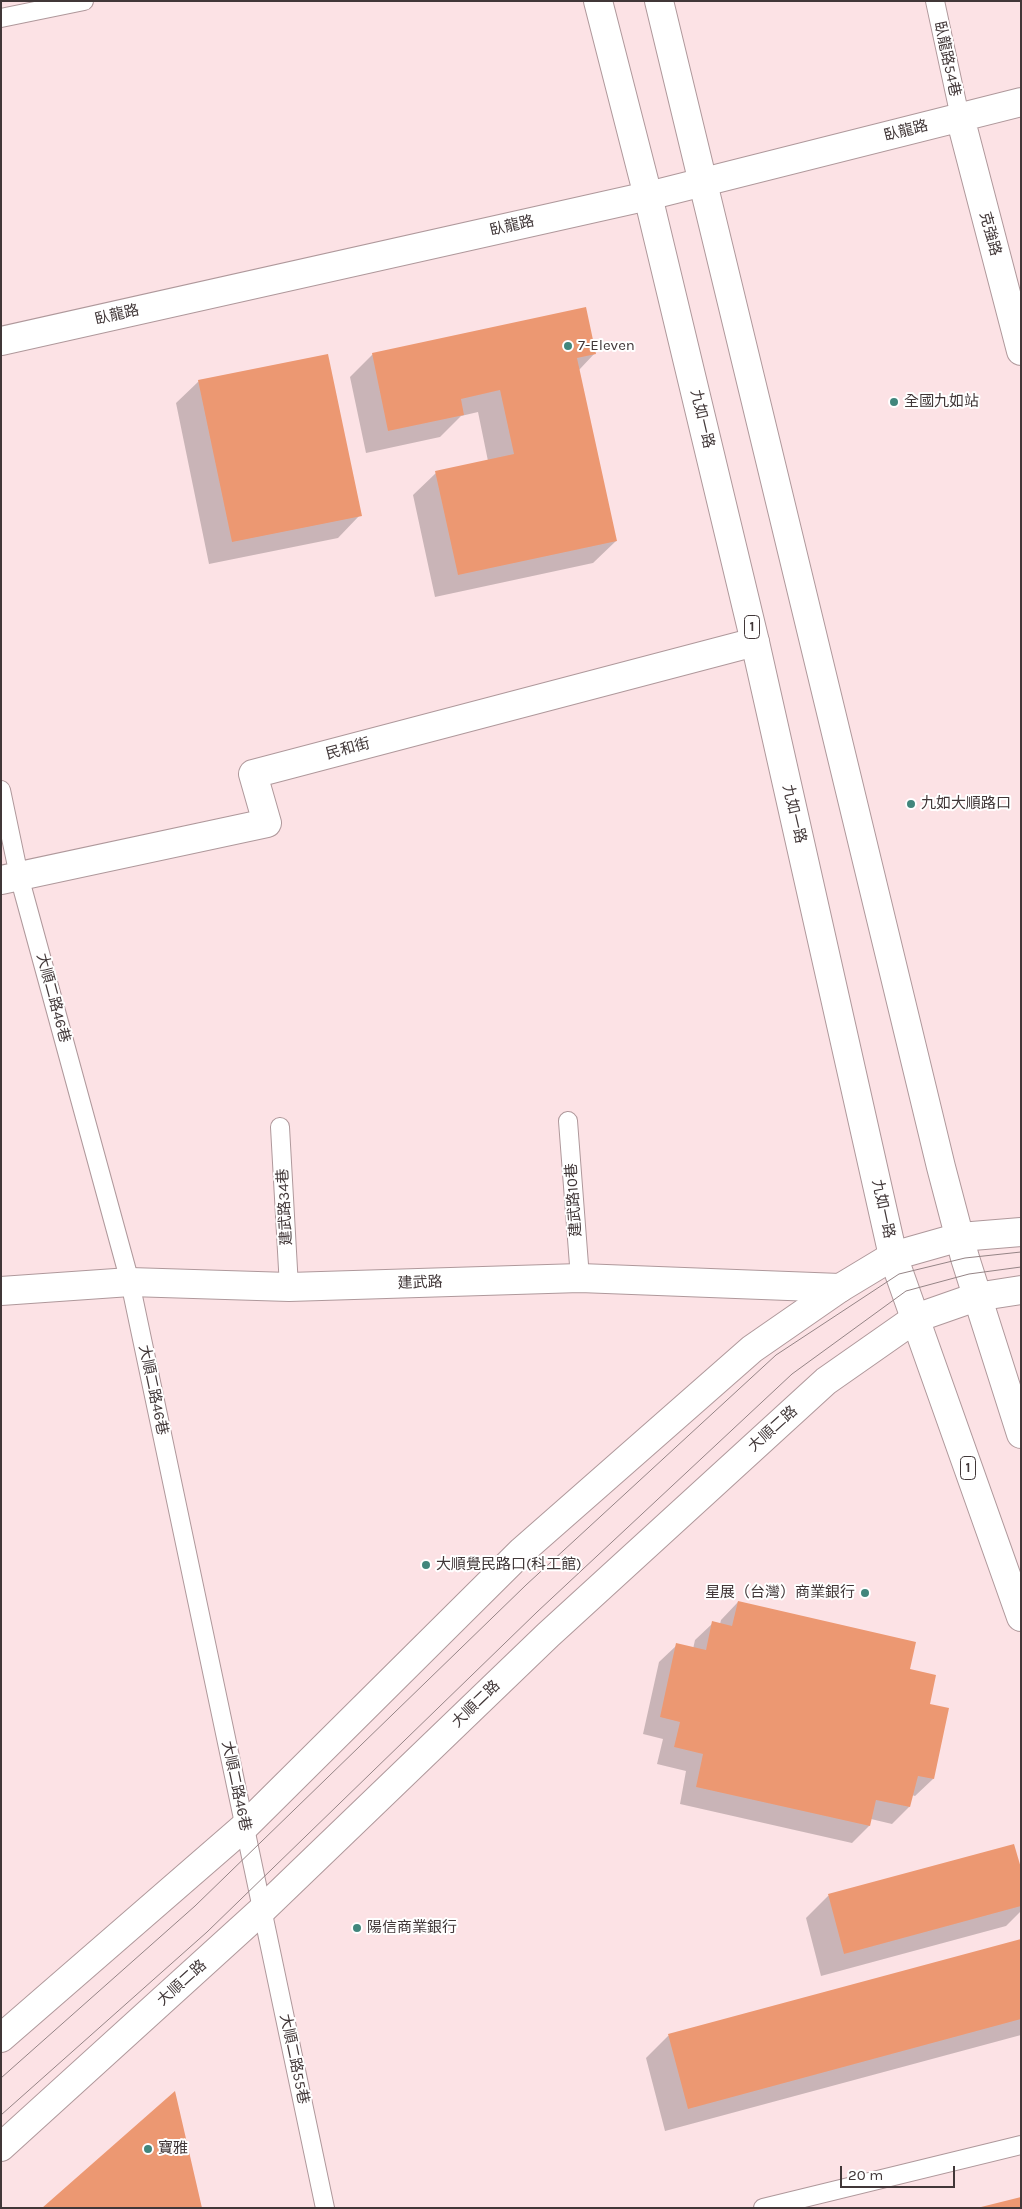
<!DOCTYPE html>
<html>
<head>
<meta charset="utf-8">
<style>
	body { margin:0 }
	#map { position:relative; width:1022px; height:2209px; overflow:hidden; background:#fce2e5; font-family:Karla,sans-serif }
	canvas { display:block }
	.frame { position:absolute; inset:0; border:2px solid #413738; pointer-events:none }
	.scale { position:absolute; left:840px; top:2166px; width:115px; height:22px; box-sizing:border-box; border:2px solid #413738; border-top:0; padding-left:6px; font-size:15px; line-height:18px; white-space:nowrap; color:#413738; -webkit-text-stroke:4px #fff; paint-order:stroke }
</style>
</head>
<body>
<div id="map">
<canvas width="1022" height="2209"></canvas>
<div class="frame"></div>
<div class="scale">20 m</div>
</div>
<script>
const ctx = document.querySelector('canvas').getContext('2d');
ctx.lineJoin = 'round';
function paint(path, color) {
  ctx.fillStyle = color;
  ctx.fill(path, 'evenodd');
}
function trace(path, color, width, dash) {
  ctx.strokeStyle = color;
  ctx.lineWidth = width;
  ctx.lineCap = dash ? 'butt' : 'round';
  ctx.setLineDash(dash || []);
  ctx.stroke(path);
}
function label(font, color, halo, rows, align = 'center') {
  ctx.font = font + ' Karla,"Noto Sans TC",sans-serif';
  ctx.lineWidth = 4;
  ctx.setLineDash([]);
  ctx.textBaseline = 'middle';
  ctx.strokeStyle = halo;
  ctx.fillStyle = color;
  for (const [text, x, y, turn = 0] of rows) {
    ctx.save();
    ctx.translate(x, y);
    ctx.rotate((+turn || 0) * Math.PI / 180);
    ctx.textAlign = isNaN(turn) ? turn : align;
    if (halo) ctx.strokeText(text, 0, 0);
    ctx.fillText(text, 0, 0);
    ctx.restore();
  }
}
paint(new Path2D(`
	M595,353L579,370L616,541L593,563L435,597L413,495L436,473L488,461L478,412L461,416L440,437L366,453L350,377L373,354Z
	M199,381L360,515L338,538L209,564L176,403Z
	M738,1602L908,1670L929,1705L933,1779L915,1796L912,1795L909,1807L892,1824L871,1819L869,1826L852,1843L680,1804L686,1771L657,1764L663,1739L643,1734L659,1662L677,1645L693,1649L695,1640L713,1623L720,1624L721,1620Z
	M1013,1846L1021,1873V1911L1006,1926L821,1976L806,1918L828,1896Z
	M1021,1940V2035L665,2131L646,2058L668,2036Z`), '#0003');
paint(new Path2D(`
	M586,307L596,354L577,358L617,541L458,575L435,471L514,454L500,390L461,399L464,415L388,431L372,353Z
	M328,354L362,516L232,542L198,380Z
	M738,1601L916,1642L910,1669L936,1675L930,1704L949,1708L934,1779L918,1776L910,1807L876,1800L870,1826L696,1787L703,1754L674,1747L680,1722L660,1717L676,1643L706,1650L712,1621L732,1626Z
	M1014,1844L1021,1868V1906L844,1954L828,1894Z
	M1021,1939V2019L688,2109L668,2034Z
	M175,2091L202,2208H42Z
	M1021,2197V2208H981V2207Z`), '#ec9872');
const lane = new Path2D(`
	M935,1L960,117
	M1,18L84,1
	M1,790L19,876L130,1282L325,2208
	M568,1121L580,1278
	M280,1127L289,1287
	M763,2208L1021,2145`);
const street = new Path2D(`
	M960,117L1021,351
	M1,341L648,196L1021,102
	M1,880L267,823L253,774L755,642
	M1,1291L130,1282L289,1287L580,1278L840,1288`);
const secondary = new Path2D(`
	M1,2038L244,1827L522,1551L752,1349L840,1288L893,1256L960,1237L1021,1232
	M1,2147L262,1910L548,1635L826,1381L916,1318L976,1297L1021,1290`);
const primary = new Path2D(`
	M598,1L648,196L755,642L893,1256L1021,1617
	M659,1L941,1167L965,1258L1021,1434`);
trace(lane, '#af989b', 20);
trace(street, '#af989b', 30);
trace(secondary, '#af989b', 30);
trace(primary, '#af989b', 30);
trace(lane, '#fff', 18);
trace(street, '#fff', 28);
trace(secondary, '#fff', 28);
trace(primary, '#fff', 28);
trace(new Path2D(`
	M1,2078L195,1906L526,1585L776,1355L899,1274L965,1258L1021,1252
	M1,2115L207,1932L537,1612L792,1374L906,1291L969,1274L1021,1267`), '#958486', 1);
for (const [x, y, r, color] of [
	[568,346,5,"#41867c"],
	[894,402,5,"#41867c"],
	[911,804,5,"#41867c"],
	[426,1565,5,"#41867c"],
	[865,1593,5,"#41867c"],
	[357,1928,5,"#41867c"],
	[148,2149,5,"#41867c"]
]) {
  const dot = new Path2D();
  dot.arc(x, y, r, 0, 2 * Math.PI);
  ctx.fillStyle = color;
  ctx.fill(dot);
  trace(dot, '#fff', 2);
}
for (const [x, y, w] of [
	[752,627,15],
	[968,1468,15]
]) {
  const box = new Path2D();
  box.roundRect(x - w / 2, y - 11.5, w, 23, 4);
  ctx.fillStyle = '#fff';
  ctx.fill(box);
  trace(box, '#413738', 1);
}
label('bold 14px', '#413738', null, [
	["1",752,627],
	["1",968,1468]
]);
label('15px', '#413738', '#fff', [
	["臥龍路54巷",947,59,78],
	["臥龍路",906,131,-14],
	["臥龍路",512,226,-13],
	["克強路",990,234,75],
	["臥龍路",117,315,-13],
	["九如一路",702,419,77],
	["民和街",348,749,-15],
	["九如一路",794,814,77],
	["大順二路46巷",53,998,75],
	["建武路10巷",574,1200,-94],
	["建武路34巷",285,1207,-93],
	["九如一路",883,1209,78],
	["建武路",420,1283,-2],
	["大順二路46巷",153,1390,78],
	["大順二路",773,1429,-42],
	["大順二路",476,1704,-44],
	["大順二路46巷",236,1786,78],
	["大順二路",182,1983,-42],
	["大順二路55巷",294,2059,78]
]);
label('15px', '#413738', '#fff', [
	["7-Eleven",578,346],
	["全國九如站",904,402],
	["九如大順路口",921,804],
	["大順覺民路口(科工館)",436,1565],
	["星展（台灣）商業銀行",855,1593,"right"],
	["陽信商業銀行",367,1928],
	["寶雅",158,2149]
], 'left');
</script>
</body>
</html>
